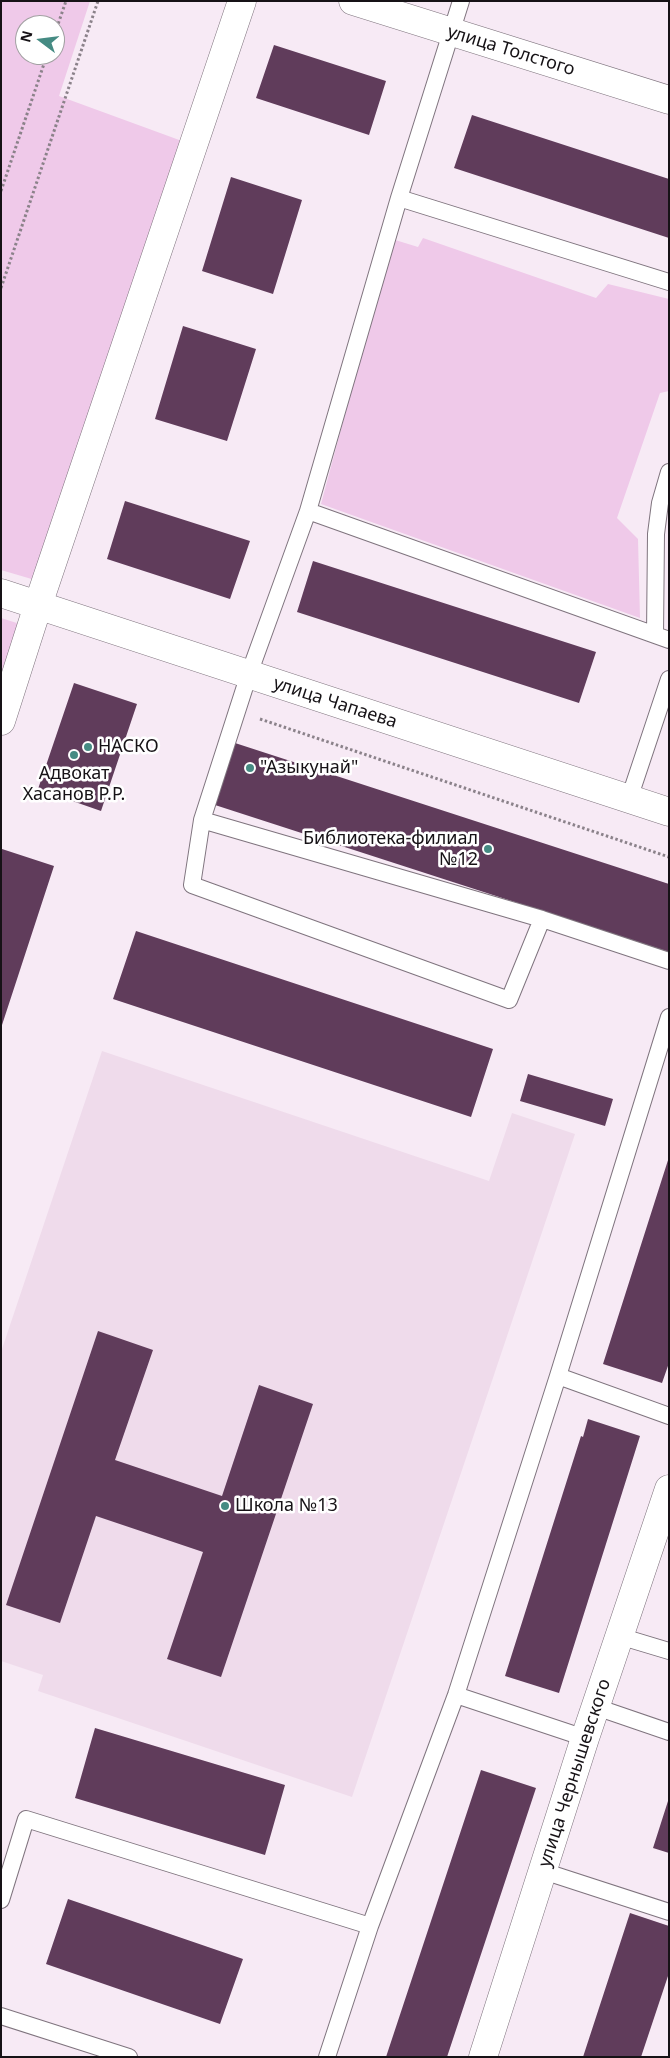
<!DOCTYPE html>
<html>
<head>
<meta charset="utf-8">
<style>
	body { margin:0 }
	#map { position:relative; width:670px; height:2058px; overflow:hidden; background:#f7eaf5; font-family:"Noto Sans",sans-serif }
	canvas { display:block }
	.frame { position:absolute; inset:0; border:2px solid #161216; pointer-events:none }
	.north { position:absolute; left:15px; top:15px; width:50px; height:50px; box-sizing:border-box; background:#fff; border:1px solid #a2a0a2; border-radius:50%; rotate:285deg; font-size:14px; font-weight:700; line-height:20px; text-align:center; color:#161216 }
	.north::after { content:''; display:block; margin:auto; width:18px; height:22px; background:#458b83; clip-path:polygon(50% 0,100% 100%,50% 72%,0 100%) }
</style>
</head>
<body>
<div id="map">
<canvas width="670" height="2058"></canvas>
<div class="frame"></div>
<div class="north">N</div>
</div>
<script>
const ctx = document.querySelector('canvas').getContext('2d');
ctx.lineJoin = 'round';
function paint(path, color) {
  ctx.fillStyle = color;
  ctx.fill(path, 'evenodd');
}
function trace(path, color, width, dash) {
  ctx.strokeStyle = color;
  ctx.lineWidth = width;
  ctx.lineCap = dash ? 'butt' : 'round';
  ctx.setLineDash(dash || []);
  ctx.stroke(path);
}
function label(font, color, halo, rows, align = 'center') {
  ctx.font = font + ' "Noto Sans",sans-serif';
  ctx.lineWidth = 5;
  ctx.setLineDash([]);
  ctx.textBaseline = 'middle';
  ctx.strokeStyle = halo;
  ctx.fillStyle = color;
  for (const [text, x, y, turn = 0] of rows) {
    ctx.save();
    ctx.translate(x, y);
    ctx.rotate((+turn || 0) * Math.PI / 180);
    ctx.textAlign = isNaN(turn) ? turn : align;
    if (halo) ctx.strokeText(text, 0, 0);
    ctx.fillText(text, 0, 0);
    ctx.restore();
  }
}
paint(new Path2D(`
	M102,1051L489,1181L512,1113L575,1134L352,1797L38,1691L43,1675L1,1661V1352Z`), '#efdbeb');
paint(new Path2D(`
	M1,1H90L59,96L182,141L35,580L1,570ZM25,25H55V55H25Z
	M423,238L596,298L608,284L669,299V391L660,393L617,518L638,539L640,618L321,504L392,239L418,247Z
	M1,618L20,624L1,680Z`), '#efc9e9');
paint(new Path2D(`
	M274,45L386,81L369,135L256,98Z
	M472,115L669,179V238L454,168Z
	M231,177L302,200L273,294L202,271Z
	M183,326L256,349L227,441L155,419Z
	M125,501L250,541L230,599L107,559Z
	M313,561L596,652L579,703L297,612Z
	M74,683L137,704L101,811L38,789Z
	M235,743L669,884V952L215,805Z
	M2,849L54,866L2,1025L1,850Z
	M136,931L493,1049L471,1117L113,999Z
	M528,1074L613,1099L605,1126L520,1101Z
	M669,1157V1363L662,1383L603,1364Z
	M98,1331L153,1350L115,1460L222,1496L259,1385L313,1404L221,1677L167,1659L203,1552L96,1516L60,1623L6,1605Z
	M588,1419L640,1436L559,1693L505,1676L581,1436L583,1437Z
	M95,1728L285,1785L265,1855L75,1798Z
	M481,1770L536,1788L447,2057H386Z
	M668,1801H669V1853L653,1848Z
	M68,1899L243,1959L220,2024L46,1964Z
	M630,1913L669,1926V1973L641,2057H583Z`), '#603c5b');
const service = new Path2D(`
	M461,1L399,198L308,511L249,674L202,820L192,885L509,1000L542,919
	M399,198L669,282
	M308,511L669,640
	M655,635L656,534L660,503L669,472
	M629,799L669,679
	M202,820L542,919L669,961
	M558,1376L669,1416
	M619,1636L669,1651
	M456,1695L585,1738
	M596,1707L669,1732
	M543,1871L669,1912
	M1,1900L26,1819L370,1926
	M1,2016L129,2057
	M327,2057L370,1926L456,1695L558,1376L669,1017`);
const minor = new Path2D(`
	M1,721L42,593L242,1`);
const tertiary = new Path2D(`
	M353,1L669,100
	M1,593L669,812
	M483,2057L585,1738L669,1489`);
trace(service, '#7f747e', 18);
trace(minor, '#7f747e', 29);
trace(tertiary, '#7f747e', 29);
trace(new Path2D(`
	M55,33L66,1
	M1,191L47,55
	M1,288L98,1
	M260,719L669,857`), '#8b828a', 3, [2.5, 2.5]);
trace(service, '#fff', 16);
trace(minor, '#fff', 28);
trace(tertiary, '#fff', 28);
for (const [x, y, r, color] of [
	[88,747,5,"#458b83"],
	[74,755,5,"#458b83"],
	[250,768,5,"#458b83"],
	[488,849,5,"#458b83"],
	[225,1506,5,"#458b83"]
]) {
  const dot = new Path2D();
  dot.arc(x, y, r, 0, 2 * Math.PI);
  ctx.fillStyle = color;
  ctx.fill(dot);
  trace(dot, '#fff', 2);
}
label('18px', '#161216', '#fff', [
	["улица Толстого",511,51,17],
	["улица Чапаева",335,703,18],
	["улица Чернышевского",575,1773,-72]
]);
label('18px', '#161216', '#fff', [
	["НАСКО",98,747],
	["\"Азыкунай\"",260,768],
	["Адвокат",74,774,"center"],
	["Хасанов Р.Р.",74,795,"center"],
	["Библиотека-филиал",478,839,"right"],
	["№12",478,860,"right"],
	["Школа №13",235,1506]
], 'left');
</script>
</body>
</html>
